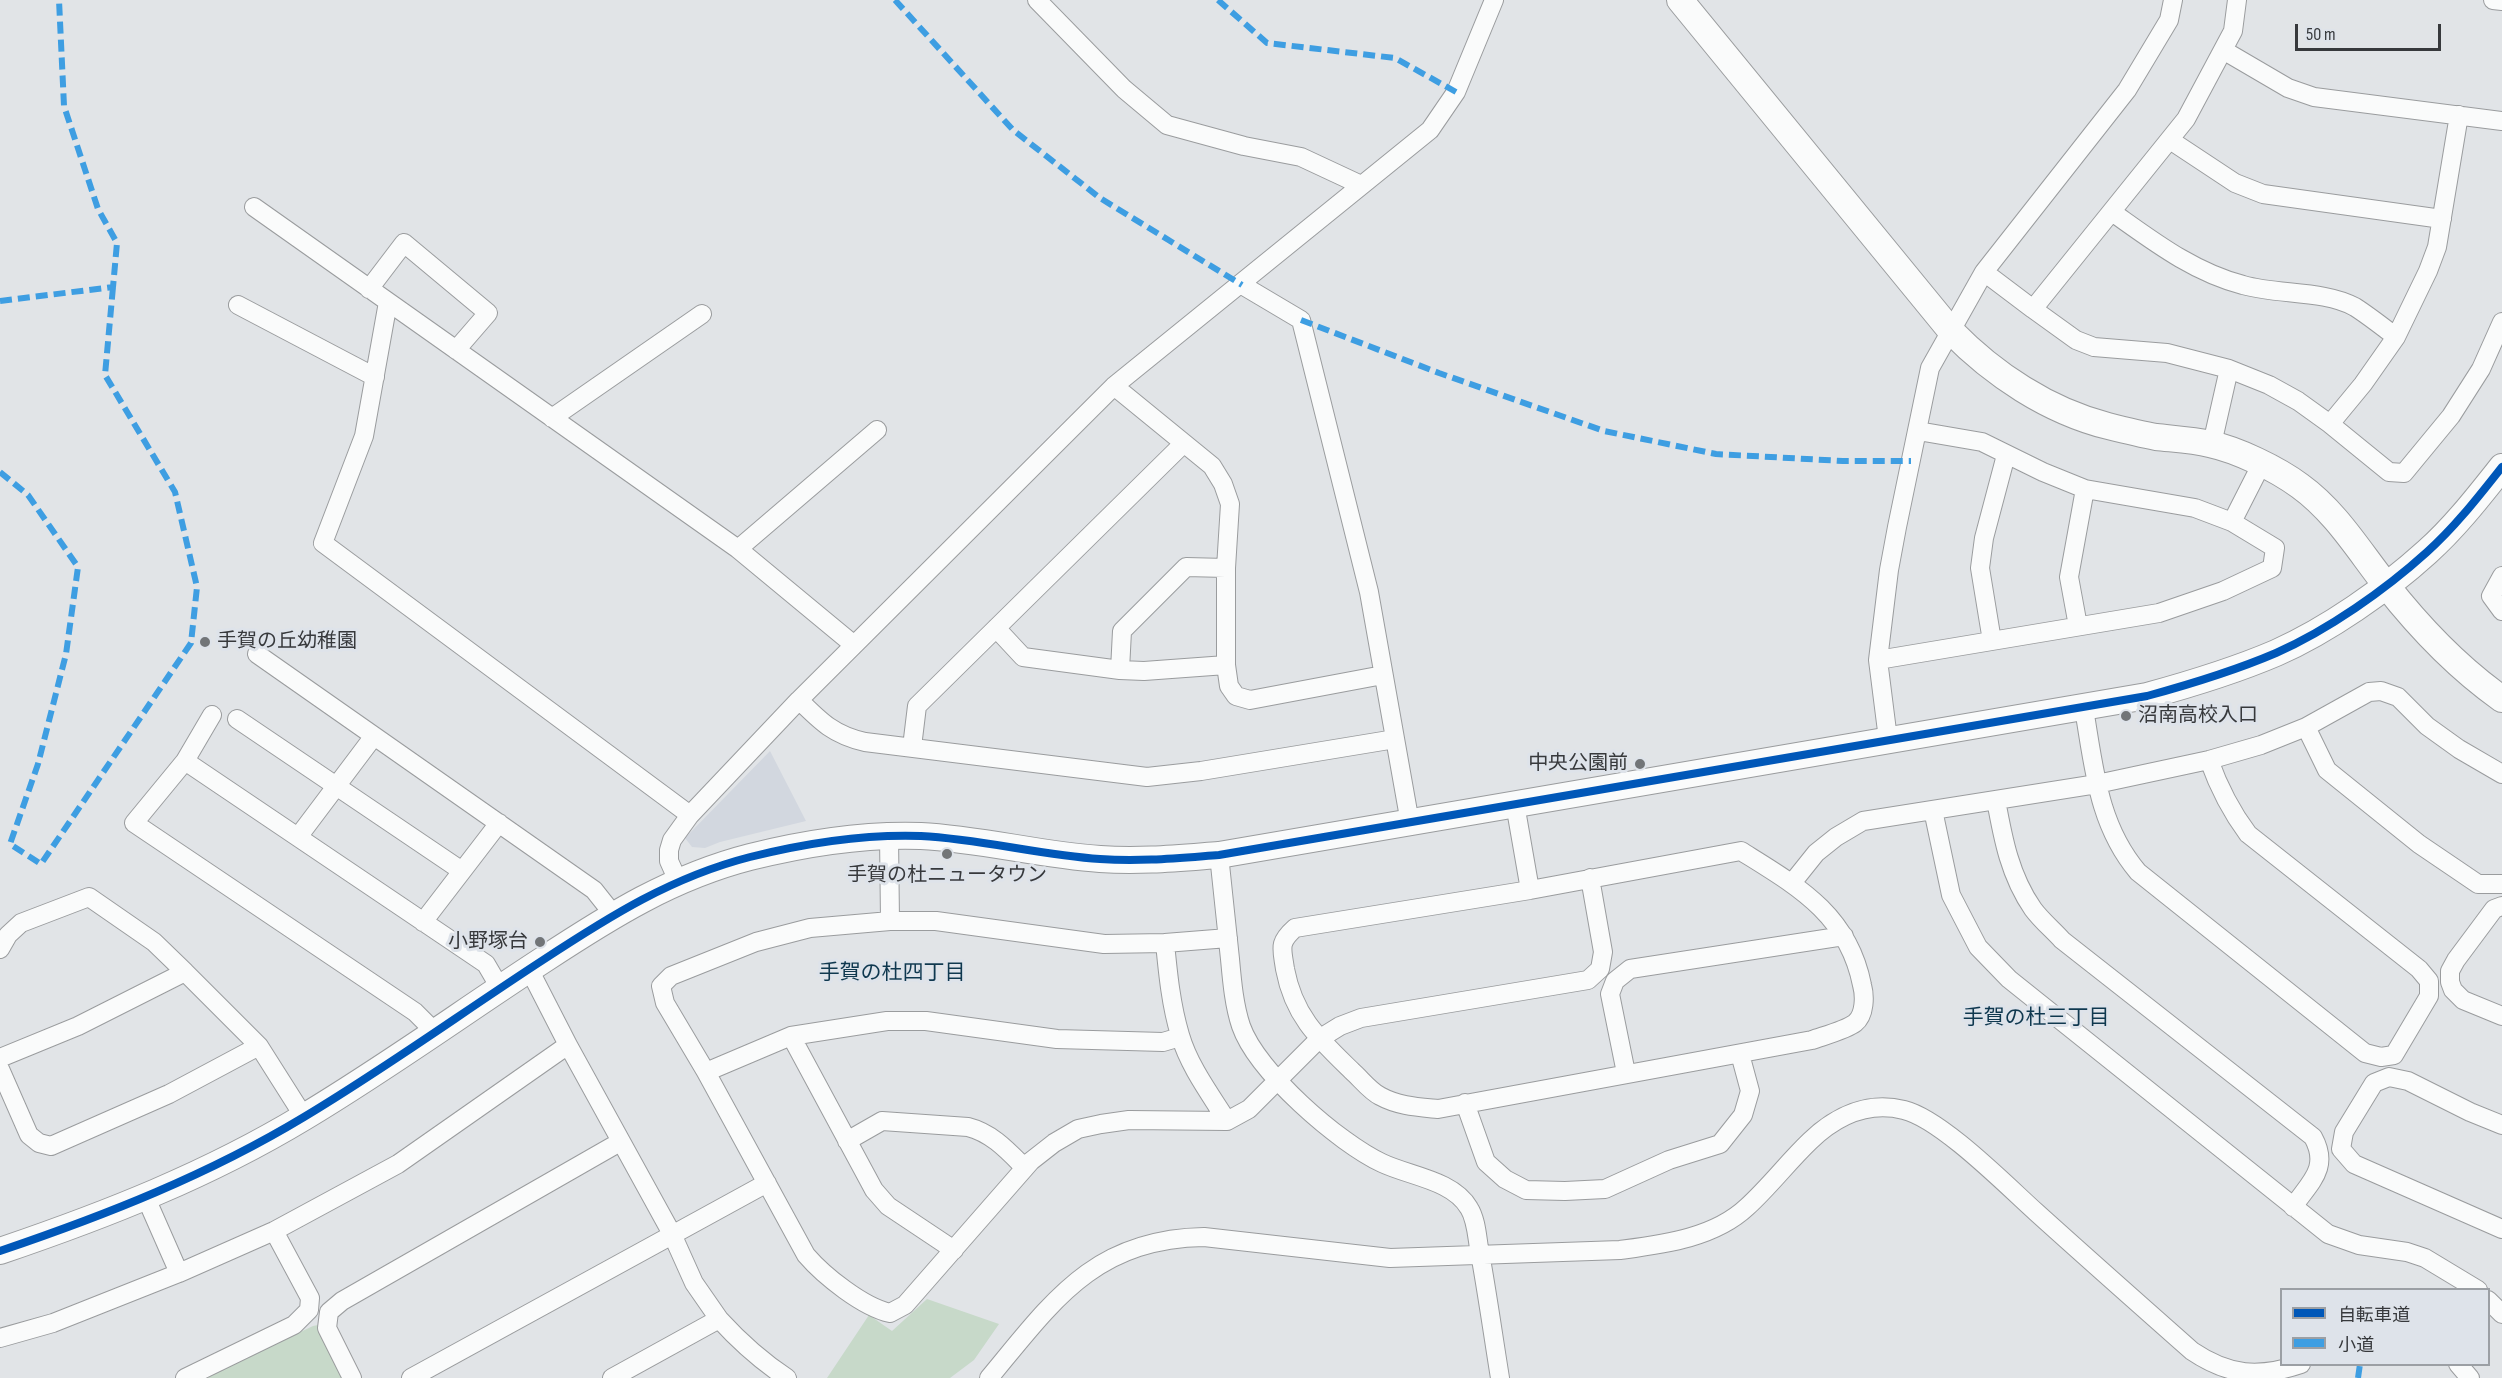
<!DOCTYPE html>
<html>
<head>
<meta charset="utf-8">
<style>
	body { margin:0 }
	#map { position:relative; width:2502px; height:1378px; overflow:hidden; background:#e1e4e7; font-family:"Sofia Sans Condensed","Noto Sans JP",sans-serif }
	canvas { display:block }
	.legend { position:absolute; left:2280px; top:1288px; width:210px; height:78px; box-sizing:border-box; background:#dee3ea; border:2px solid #9b9fa4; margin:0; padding:8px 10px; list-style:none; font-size:18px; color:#37393c }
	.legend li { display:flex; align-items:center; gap:12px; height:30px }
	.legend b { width:30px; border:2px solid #9b9fa4 }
	.scale { position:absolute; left:2295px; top:24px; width:146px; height:27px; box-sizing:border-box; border:3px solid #37393c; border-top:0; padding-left:8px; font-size:18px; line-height:21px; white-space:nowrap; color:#37393c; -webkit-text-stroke:4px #dee3ea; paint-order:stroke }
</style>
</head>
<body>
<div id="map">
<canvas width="2502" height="1378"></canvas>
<ul class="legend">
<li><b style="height:8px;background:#0057b8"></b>自転車道</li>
<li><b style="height:8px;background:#3e9ee2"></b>小道</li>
</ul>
<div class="scale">50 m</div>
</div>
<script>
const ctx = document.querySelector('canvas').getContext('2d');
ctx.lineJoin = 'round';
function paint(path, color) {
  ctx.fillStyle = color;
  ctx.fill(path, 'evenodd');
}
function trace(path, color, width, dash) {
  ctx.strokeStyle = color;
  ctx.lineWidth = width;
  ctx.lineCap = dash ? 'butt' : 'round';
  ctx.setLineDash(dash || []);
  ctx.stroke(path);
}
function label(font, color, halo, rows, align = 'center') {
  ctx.font = font + ' "Sofia Sans Condensed","Noto Sans JP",sans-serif';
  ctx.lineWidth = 6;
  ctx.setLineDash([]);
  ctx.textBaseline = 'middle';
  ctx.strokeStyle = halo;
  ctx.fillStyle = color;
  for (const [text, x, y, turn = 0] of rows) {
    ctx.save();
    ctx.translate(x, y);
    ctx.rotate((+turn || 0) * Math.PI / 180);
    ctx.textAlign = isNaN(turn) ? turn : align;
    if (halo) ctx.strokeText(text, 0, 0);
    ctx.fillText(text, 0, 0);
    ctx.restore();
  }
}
paint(new Path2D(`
	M770,751L806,821L720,842L705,848L692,847L685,838Z`), '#d2d7df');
paint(new Path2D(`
	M927,1299L999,1324L974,1360L950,1378H827L869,1315L892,1331Z
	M318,1325L345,1378H209L208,1376L313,1326Z`), '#c7d9c9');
const street = new Path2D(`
	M1037,0L1124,89L1167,125L1244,146L1301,157L1361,185
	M2493,0L2502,1
	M2223,50L2288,88L2314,97L2502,121
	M2170,140L2235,183L2263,194L2442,219
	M254,207L738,549
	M2112,212C2153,241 2193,272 2243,285C2277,295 2324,290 2355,307C2369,316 2383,327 2396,337
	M1984,272L2127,90L2169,20L2173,0
	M1242,285L1301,320L1369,592L1410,823
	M369,289L404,243L488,313L456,350
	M388,302L364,436L323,543L690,815
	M238,305L375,377
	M2033,309L2076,340L2094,347L2167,353L2229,369L2269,385L2298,401L2330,424L2389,472L2404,473L2451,416L2481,369L2502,322
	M1114,386L1212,466L1223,484L1230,504L1226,568V665L1229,686L1236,696L1250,700L1383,675
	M552,418L702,314
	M2330,424L2363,384L2396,337L2428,271L2437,247L2459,115
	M2212,444L2229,369
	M2232,522L2262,463
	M2502,576L2491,596L2502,611
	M2078,626L2069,577L2085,489
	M996,628L1023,657L1120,670L1144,671L1226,665
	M1992,641L1980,568L1984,538L2006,455
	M854,645L738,549L877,430
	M257,654L594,890L613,914
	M1878,660L2159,613L2223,591L2272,568L2275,548L2232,522L2195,508L2085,489L2043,472L1982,442L1918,431
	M1120,670L1122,631L1186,567L1226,568
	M799,700C821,722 834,735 865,742L1147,777L1201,771L1395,739
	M2084,709C2094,767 2098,825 2138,872L2365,1053L2381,1057L2394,1055L2429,996V981L2419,969L2248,834C2230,810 2219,788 2209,760
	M212,715L185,761L134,823L415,1012L436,1033
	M237,719L462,871
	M2306,727L2327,770L2419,844L2478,884H2502
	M1888,739L1878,660L1889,570L1897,527L1930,368L1984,272L2033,309L2186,119L2233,31L2237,0
	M912,747L917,706L1184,443
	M185,761L486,964L500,988
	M1996,800C2003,839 2010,876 2033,909C2041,920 2053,930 2062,940L2313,1137C2330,1168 2310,1182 2293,1207
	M1515,804L1530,890
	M1933,810L1951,895L1978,947L2009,979L2328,1234L2359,1245L2407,1252L2425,1258L2478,1290
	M889,836L890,921
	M298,837L374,736
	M1741,851C1797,886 1848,914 1862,985C1865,996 1865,1015 1855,1023C1846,1030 1823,1036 1812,1040L1438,1109C1418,1107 1398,1106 1380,1096C1370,1091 1361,1079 1352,1071C1319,1039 1294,1017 1285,969C1282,948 1278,943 1295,928L1530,890Z
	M1219,855C1223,890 1226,924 1230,959C1232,981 1234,1005 1241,1026C1257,1072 1339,1143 1382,1163C1409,1176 1453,1180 1469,1208C1476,1219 1477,1236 1479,1248C1487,1291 1493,1335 1500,1378
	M678,881L669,861V850L672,840L690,815L799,700L1114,386L1430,130L1456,92L1494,0
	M1792,883L1816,853L1836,837L1863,821L2097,784L2209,760L2261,745L2306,727L2369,692L2381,691L2398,697L2427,726L2459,749L2502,774
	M2502,906L2494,909L2456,960L2450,971V982L2453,990L2463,1000L2502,1016
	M423,922L499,823
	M1228,938L1165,943L1104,944L936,921H890L810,928L756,942L671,976L661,986L665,1003L706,1072L806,1255C824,1276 863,1307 890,1313L905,1305L1031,1161L1054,1143L1078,1129L1101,1124L1129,1120L1227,1121L1249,1109L1319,1039L1340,1026L1361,1018L1588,980L1600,969L1603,952L1590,878
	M1165,943C1168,974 1171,1005 1180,1035C1189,1066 1210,1094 1227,1121
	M0,949L8,935L21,923L89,897L154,942L185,972L78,1026L0,1058
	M529,969L568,1045
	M185,972L259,1046L304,1117
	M791,1036L874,1190L888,1206L954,1250
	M0,1069L29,1135L39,1143L51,1146L169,1094L259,1046
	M706,1072L791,1036L887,1021H926L1057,1039L1163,1042L1180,1037
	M1626,1073L1610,994L1615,981L1630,969L1844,936
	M1465,1103L1486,1162L1505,1179L1526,1190L1565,1191L1605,1189L1669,1160L1720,1144L1743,1115L1750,1091L1740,1054
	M2502,1125L2470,1112L2408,1081L2389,1077L2374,1083L2344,1132L2341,1149L2354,1164L2502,1229
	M847,1141L882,1121L968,1127C992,1133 1008,1151 1025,1168
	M146,1198L179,1273
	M2488,1300L2502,1314
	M719,1319C740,1342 761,1361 787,1378
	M0,1338L53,1323L179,1273L274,1231L398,1164L568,1045L672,1234L694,1283L719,1319L612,1378
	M2458,1364L2470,1378
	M185,1378L294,1325L309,1310L310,1298L274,1231
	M352,1378L327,1328L329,1312L342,1301L620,1142
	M411,1378L767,1183
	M989,1378C1053,1301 1094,1239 1204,1237L1390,1258L1620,1250C1664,1244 1714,1238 1747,1207C1770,1186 1788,1162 1810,1141C1836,1116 1868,1101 1904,1110C1941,1119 2006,1185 2036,1212C2088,1259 2140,1305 2192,1351C2229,1376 2259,1378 2301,1364`);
const secondary = new Path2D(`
	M1680,0L1951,331C1993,374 2048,411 2108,426C2124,430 2140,434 2156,437C2174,439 2193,440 2210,444C2238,450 2277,469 2300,486C2336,512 2359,551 2386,585C2419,627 2458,668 2502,699
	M0,1251C106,1215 208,1175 304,1117C386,1068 463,1012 543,960C610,916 672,877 750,857C806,843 864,834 921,836C981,839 1040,855 1100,859C1140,862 1179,858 1219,855L2147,696C2191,684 2234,671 2276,653C2328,630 2385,590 2427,552C2455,527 2479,496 2502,467`);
trace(street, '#9a9c9e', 20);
trace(secondary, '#9a9c9e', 28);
trace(street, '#fafbfb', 18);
trace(secondary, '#fafbfb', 26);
trace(new Path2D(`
	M895,0L1013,130L1100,198L1242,285
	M1218,0L1267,43L1395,58L1456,92
	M0,301L113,287L117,243L98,209L64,106L59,0
	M1301,320L1439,373L1604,431L1716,454L1843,461H1911
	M0,472L28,495L78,567L66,654L38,764L10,844L41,864L191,643L197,587L175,492L105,375L113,287
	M2358,1378L2360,1364`), '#3e9ee2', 6, [12, 6]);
trace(new Path2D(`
	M0,1251C106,1215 208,1175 304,1117C386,1068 463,1012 543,960C610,916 672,877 750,857C806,843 864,834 921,836C981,839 1040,855 1100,859C1140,862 1179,858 1219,855L2147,696C2191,684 2234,671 2276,653C2328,630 2385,590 2427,552C2455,527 2479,496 2502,467`), '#0057b8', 8);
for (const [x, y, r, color] of [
	[205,642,6,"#727578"],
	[2126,716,6,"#727578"],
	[1640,764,6,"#727578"],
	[947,854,6,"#727578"],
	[540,942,6,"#727578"]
]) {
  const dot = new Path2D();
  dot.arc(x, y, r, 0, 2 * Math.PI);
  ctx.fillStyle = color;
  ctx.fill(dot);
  trace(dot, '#dee3ea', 2);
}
label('20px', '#37393c', '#dee3ea', [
	["手賀の丘幼稚園",217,642],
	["沼南高校入口",2138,716],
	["中央公園前",1628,764,"right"],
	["手賀の杜ニュータウン",947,876,"center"],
	["小野塚台",528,942,"right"]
], 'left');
label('21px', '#0f384f', '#dee3ea', [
	["手賀の杜四丁目",892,974],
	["手賀の杜三丁目",2036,1019]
]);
</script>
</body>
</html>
